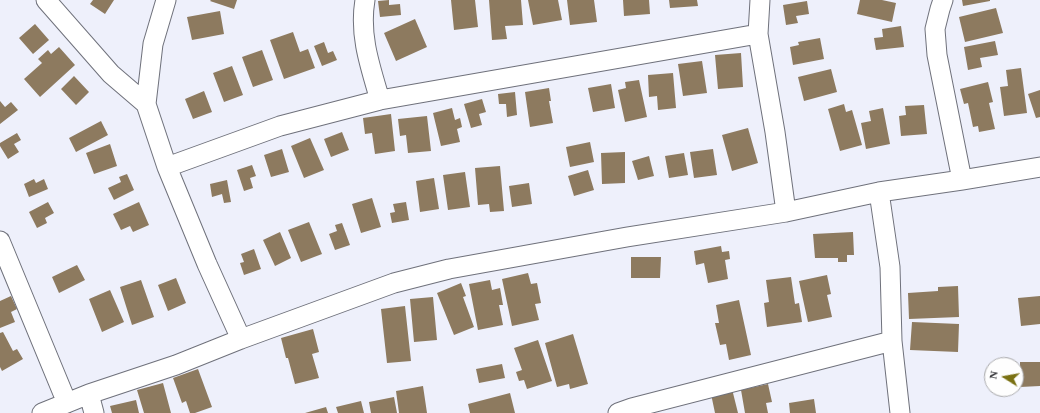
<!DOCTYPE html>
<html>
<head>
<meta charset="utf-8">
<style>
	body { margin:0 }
	#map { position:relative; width:1040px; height:413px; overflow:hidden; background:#eef0fb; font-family:"Times New Roman",serif }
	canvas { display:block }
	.north { position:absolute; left:984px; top:357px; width:40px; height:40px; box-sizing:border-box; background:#fefefe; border:1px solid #a9a9ab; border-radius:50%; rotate:281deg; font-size:11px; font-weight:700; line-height:16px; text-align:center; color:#292a2e }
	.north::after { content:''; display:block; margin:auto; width:14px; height:18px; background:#7a7113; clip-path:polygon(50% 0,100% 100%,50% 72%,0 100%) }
</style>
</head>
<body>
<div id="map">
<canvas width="1040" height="413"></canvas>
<div class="north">N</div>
</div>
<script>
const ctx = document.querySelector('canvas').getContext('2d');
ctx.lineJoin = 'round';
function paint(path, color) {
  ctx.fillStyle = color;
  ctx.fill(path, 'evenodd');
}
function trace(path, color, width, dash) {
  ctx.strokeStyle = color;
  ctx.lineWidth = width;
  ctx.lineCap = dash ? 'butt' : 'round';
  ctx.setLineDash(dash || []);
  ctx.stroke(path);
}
paint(new Path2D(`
	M93,0H114L105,14L90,4Z
	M211,0H237L234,9L210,1Z
	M389,0V5L400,4L401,15L380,17L378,1Z
	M451,0H475L478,27L454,30Z
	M489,0H521L523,25L505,26L507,39L492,40Z
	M528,0H558L562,20L533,25Z
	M567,0H594L597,22L570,25Z
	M623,0H649L650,14L624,16Z
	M669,0H697L698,6L670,8Z
	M860,0H882L896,3L892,22L857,14Z
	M962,0H990V1L963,6Z
	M807,1L809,14L796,16L798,23L786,25L783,5Z
	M996,8L1003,33L965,42L959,17Z
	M220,11L224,34L192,40L187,17Z
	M415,19L427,47L396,61L384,33Z
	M35,24L49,40L33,54L19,38Z
	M901,26L904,47L876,50L874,38L883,37L882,29Z
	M293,32L300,52L308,49L315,68L284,79L270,40Z
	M820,38L824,59L793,65L790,47L799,45L798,42Z
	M995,41L998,55L980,58L982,67L968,70L964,47Z
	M324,42L328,53L333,51L337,60L322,66L314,46Z
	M59,47L75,65L40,97L24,79L42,63L38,59L48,50L51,54Z
	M262,50L273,80L253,87L242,57Z
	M741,53L743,87L718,89L715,55Z
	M702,61L707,93L683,96L678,64Z
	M232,66L243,95L224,102L213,73Z
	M1021,68L1027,113L1004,116L1000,87L1008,86L1006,70Z
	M831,69L837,92L804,101L798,77Z
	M673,73L676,108L658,110L657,96L649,97L648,75Z
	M74,76L89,92L76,105L61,89Z
	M639,80L647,117L625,122L618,90L626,88L625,82Z
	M988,82L993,102L989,103L995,129L979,132L978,126L973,127L968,103L964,104L960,89Z
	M611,84L615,108L593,112L588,88Z
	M549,88L551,101H549L553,123L530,127L525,92Z
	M1040,90V117L1036,118L1028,94Z
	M204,91L212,112L193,119L185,99Z
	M515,92L517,115L507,117L506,104H499L498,94Z
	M482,99L486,112L479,114L482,125L471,128L464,104Z
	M0,101L5,107L11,102L18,110L0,124Z
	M844,104L846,112L852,110L862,145L840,151L828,109Z
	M924,105L927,134L901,136L899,116L906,115L905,106Z
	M452,108L455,120L460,118L462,127L457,129L460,142L441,146L433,113Z
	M883,108L890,144L866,149L861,123L871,121L869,111Z
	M391,114L395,151L375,154L372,133L365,134L363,118Z
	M427,116L431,151L408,153L406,135L400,136L398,119Z
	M101,121L108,135L76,152L69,138Z
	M748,128L758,163L732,171L722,135Z
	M342,132L349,150L331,157L324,139Z
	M17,133L21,140L14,144L19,152L8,159L0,146V143Z
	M310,138L324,170L304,178L291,146Z
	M590,142L594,162L570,167L566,147Z
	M110,144L117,166L94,174L86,153Z
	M282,149L289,172L271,177L264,155Z
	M713,149L717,175L694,178L690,152Z
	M625,152V183L602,184L601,153Z
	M684,153L688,175L669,178L665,156Z
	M649,156L654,176L638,180L632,161Z
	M252,165L256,176L250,178L253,188L244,191L237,170Z
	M500,166L504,211L490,212L489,204L478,205L475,168Z
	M588,170L594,190L574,196L568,176Z
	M465,172L470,207L448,210L443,175Z
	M127,174L134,190L114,200L108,188L121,182L119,177Z
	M434,178L439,209L420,212L416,181Z
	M34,179L36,183L44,179L48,189L29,197L24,184Z
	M227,180L231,202L224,203L222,194L212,197L210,184Z
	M529,183L532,204L512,207L509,186Z
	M372,198L381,227L361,233L352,204Z
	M48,202L54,213L45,218L47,223L37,228L29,212Z
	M139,202L149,225L133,232L130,226L121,230L113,214Z
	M406,202L409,220L392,223L390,213L395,212L393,204Z
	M309,222L322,254L301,262L288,230Z
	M342,223L350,245L335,250L329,234L337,231L335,225Z
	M280,232L291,258L275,266L263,240Z
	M853,232L854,255H847V262H838V258H815L813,234Z
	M721,246L722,252L729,251L730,259L725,260L728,279L708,283L704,263L696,265L694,251Z
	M254,249L261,269L244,275L240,263L244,262L241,254Z
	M631,257H661L660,278H631Z
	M77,265L85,280L59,293L52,277Z
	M528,273L531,284L537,283L541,303L535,304L539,320L512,326L502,279Z
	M827,275L831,294L827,295L832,317L808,322L799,281Z
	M791,277L795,304L799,303L802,322L767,327L764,303L769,302L766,280Z
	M176,278L186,303L168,311L158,285Z
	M141,280L154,317L132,325L120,287Z
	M490,280L492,290L500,288L503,305H499L503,325L478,330L469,284Z
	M461,283L466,296L463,297L474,327L454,335L437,293Z
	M958,286L959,317L909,319L908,293L938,291V287Z
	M110,290L124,322L102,332L89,299Z
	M11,296L17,309L11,312L15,322L0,328V301Z
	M1040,296V324L1021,326L1018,298Z
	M433,297L437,340L414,342L410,299Z
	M739,300L751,355L729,360L726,344L720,345L715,323H719L716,305Z
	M405,306L411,361L387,363L381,309Z
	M912,322L959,324L958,352L910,350Z
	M313,329L319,352L312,354L319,378L295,384L288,358H286L281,338Z
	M3,332L13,351L17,349L23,359L2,371L0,367V333Z
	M573,334L588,384L570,389L569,384L557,387L545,343Z
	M538,340L552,381L527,389L524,380L519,381L516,372L522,370L514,348Z
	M1020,362H1040V386L1020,387Z
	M502,364L505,378L479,383L476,369Z
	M198,369L212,407L195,413H190L186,401L182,403L173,378Z
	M163,383L171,413H144L137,390Z
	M768,384L772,402L766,403L768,413H745L741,390Z
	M423,386L427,413H399L396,391Z
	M732,389L738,413H715L711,394Z
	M510,393L515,413H470L468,404Z
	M394,397L397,413H371L369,402Z
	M814,399L816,413H790L789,403Z
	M136,400L139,413H112L110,406Z
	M361,401L364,413H338L336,407Z
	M326,407L328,413H305Z`), '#8d7a5f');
const minor = new Path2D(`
	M46,0L111,74L146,104
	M166,0L153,44L146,104L167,167L207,264L241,339
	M365,0C359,35 370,66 380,100
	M760,0L758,34L775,132L786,212
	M943,0L940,9L935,29L937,55L962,180
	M167,167L280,126L380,100L758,34
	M879,192L890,267L892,341L900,413
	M0,241L67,403
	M89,394L94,413
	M42,413L89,394L176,365L241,339L394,283L449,269L627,237L786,212L879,192L962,180L1040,167
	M618,413L632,408L892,341`);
trace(minor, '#6f717b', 21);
trace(minor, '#fff', 19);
</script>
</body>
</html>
